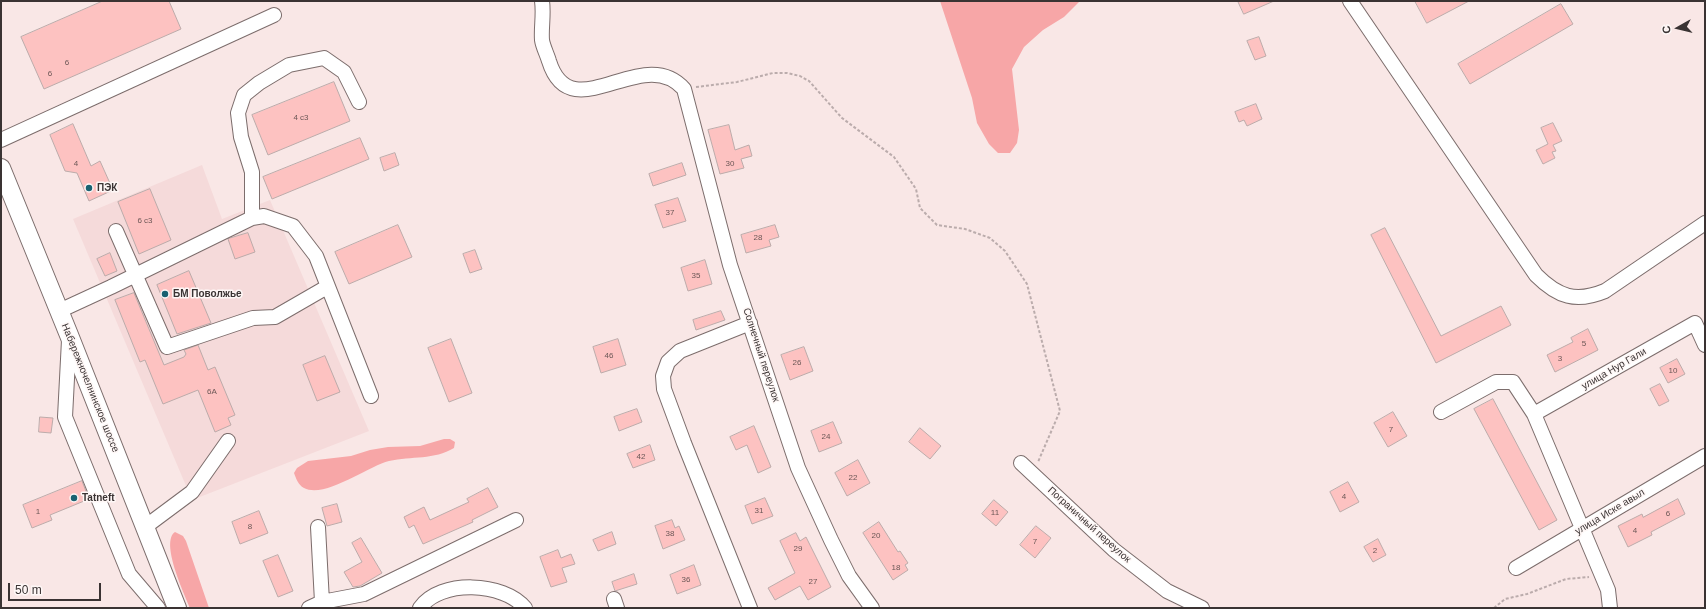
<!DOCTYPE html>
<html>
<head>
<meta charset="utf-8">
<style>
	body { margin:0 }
	#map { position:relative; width:1706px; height:609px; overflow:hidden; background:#f9e7e6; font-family:Arial,sans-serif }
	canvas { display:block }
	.frame { position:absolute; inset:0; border:2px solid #3a3333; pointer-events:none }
	.north { position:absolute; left:1658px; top:8px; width:40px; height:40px; -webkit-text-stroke:3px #fef7f6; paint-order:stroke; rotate:262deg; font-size:11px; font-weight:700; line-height:16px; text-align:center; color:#3a3333 }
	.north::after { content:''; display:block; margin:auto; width:14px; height:18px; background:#3a3333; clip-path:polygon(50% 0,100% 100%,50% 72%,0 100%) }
	.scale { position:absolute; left:8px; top:583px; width:93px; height:18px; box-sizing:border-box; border:2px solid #3a3333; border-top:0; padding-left:5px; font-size:12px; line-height:14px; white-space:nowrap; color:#3a3333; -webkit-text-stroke:3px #fef7f6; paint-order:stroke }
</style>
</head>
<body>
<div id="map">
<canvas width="1706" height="609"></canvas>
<div class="frame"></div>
<div class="north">С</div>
<div class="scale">50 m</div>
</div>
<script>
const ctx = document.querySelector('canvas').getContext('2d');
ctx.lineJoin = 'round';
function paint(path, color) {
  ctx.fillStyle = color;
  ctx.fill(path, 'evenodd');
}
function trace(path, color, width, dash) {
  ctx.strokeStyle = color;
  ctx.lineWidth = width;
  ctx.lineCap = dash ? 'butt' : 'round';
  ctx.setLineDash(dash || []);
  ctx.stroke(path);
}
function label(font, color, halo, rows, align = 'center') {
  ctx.font = font + ' Arial,sans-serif';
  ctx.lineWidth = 3;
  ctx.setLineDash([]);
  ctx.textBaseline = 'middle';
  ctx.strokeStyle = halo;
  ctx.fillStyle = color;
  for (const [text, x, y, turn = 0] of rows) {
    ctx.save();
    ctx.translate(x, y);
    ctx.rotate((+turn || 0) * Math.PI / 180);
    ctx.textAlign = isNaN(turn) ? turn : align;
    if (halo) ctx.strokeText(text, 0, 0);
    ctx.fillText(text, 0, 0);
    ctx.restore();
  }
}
paint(new Path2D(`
	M202,165L222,219L270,200L369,431L192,500L73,219Z`), '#f5dada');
paint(new Path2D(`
	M940,1H1080L1064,17L1043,30L1024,47L1012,69L1019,130L1017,143L1010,153H998L989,144L977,123L972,98Z
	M444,439H450L455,442L454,448C434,460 412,456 389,461C368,466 325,499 304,488C298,485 296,478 294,473L297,468L308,461L351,456L370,450L388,447L420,446Z
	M175,532L183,536L186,541L209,608H190C184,593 160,542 175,532Z`), '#f7a6a7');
const building = new Path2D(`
	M103,1H169L181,29L44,89L21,37Z
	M1238,1H1274L1244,14Z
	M1415,1H1469L1427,23Z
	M1561,4L1573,24L1470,84L1458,64Z
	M1259,37L1266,56L1255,60L1247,41Z
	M334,82L350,121L268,155L252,115Z
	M1256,104L1262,119L1247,126L1244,120L1239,122L1235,112Z
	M1553,123L1562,141L1553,145L1556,151L1552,152L1555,158L1543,164L1536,150L1548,144L1541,128Z
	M73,124L91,166L100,161L113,190L89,201L77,173L65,171L50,135Z
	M729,125L735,150L749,145L752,156L741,159L744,168L720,174L708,130Z
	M360,138L369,159L272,199L263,177Z
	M395,153L399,165L384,171L380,158Z
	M682,163L686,175L653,186L649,174Z
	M150,189L171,240L139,254L118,202Z
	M678,198L686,221L663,228L655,205Z
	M398,225L412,257L349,284L335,252Z
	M775,225L779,237L769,240L771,246L746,253L741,235Z
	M1385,228L1441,336L1501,306L1511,325L1436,363L1371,235Z
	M248,233L255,252L235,259L228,239Z
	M475,250L482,269L470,273L463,254Z
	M110,253L117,271L105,276L97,259Z
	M705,260L712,284L688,291L681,268Z
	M189,271L211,323L177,334L157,285Z
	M134,293L164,365L184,357L186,354L184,350L198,345L208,370L215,367L235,415L228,418L231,425L215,432L198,390L163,404L145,360L140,362L115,300Z
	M721,311L725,320L696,330L693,320Z
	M1588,329L1598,350L1555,372L1547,355L1573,342L1571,338Z
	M451,339L472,393L449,402L428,348Z
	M618,339L626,365L601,373L593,347Z
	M804,347L813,371L790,380L781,355Z
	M325,356L340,392L317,401L303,365Z
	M1677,359L1685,374L1668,383L1660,368Z
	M1660,384L1669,401L1659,406L1650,389Z
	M1493,399L1557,520L1539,530L1474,409Z
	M637,409L642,422L619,431L614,417Z
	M1393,412L1407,436L1388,447L1374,423Z
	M40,417L53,418L51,433L39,432Z
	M833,422L842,443L819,452L811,431Z
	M754,426L771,467L758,473L747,445L736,450L730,437Z
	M920,428L941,446L930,459L909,442Z
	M650,445L655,460L633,468L627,454Z
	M858,460L870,483L847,496L835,473Z
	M82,481L89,499L50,515L52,520L32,528L23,505Z
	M1348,482L1359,502L1340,512L1330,492Z
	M488,488L498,507L472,520L473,522L423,544L414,525L409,528L404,517L424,507L430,520L469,502L467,499Z
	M765,498L773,516L752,524L745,506Z
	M1678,499L1685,514L1651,532L1652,535L1628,547L1618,526L1642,514L1643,517Z
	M994,500L1008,512L996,526L982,514Z
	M337,504L342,522L327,526L322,508Z
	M259,511L268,533L240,544L232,522Z
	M672,520L675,528L679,526L685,540L663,549L655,526Z
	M879,522L898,552L900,551L908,563L905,565L908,570L893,580L863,533Z
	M1036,526L1051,538L1035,558L1020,545Z
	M612,532L616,544L598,551L593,540Z
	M796,533L800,541L806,537L831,587L808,600L800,586L775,600L768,588L795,573L780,541Z
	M361,538L382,573L360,586L353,587L344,572L362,562L352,543Z
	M1378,539L1386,555L1373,562L1364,547Z
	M558,550L561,558L571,554L575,564L562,568L567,582L551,587L540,557Z
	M278,555L293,591L278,597L263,561Z
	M694,565L701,585L677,594L670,575Z
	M634,574L637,584L615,591L612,582Z`);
paint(building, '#fdc2c1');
trace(building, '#bcabaa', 1);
const minor = new Path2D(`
	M542,1C544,14 541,28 542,40C543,47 547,54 549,61C571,132 643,42 684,89L730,265L798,468L831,540L849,576L872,608
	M1350,1L1536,275C1558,297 1576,303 1605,291L1705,223
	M1,140L274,15
	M252,218V172L241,137L238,113L244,95L259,83L289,65L324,58L344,72L359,102
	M116,231L167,347L253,318L275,317L327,287
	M59,311L111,287L252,218L264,216L293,226L316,256L371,396
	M750,323L680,351L668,362L663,376L664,389L684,443L750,608
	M69,340L65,417L129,574L158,608
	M1441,412L1496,382H1513L1534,414L1608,590L1610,608
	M1534,414L1695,323L1705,345
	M1021,463L1114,550L1167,591L1202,608
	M145,527L192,492L228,441
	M318,527L322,602
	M1516,568L1705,456
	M614,599L617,608
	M309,608L322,602L364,594L516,520
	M420,608C440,579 504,582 525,608`);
const major = new Path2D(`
	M1,168L69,335L177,608`);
trace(minor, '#7c6d6c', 16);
trace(major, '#7c6d6c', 20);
trace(new Path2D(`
	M696,87L737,82L773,73H787L800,76L809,81L842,118L894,157L916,189L920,208L937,225L965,229L990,238L1005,251L1027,284L1060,411L1038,462
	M1494,608L1505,599L1527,594L1566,579L1589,577`), '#bbacac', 2, [3, 2]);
trace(minor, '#fff', 14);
trace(major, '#fff', 18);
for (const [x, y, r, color] of [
	[89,188,4,"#1a6171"],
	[165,294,4,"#1a6171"],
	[74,498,4,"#1a6171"]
]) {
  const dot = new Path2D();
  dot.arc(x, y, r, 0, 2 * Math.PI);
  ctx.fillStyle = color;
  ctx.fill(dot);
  trace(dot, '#fef7f6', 1.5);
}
label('8px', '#6b5756', null, [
	["6",67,63],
	["6",50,74],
	["4 с3",301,118],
	["4",76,164],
	["30",730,164],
	["37",670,213],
	["6 с3",145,221],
	["28",758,238],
	["35",696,276],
	["5",1584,344],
	["46",609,356],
	["3",1560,359],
	["26",797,363],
	["10",1673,371],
	["6А",212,392],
	["7",1391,430],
	["24",826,437],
	["42",641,457],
	["22",853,478],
	["4",1344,497],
	["31",759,511],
	["1",38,512],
	["11",995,513],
	["6",1668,514],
	["8",250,527],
	["4",1635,531],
	["38",670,534],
	["20",876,536],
	["7",1035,542],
	["29",798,549],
	["2",1375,551],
	["18",896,568],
	["36",686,580],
	["27",813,582]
]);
label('bold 10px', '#3a3333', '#fef7f6', [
	["ПЭК",97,188],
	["БМ Поволжье",173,294],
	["Tatneft",82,498]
], 'left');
label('10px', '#3a3333', '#fef7f6', [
	["Солнечный переулок",761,355,72],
	["улица Нур Гали",1614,369,-30],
	["Набережночелнинское шоссе",90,388,68],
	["улица Иске авыл",1610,512,-31],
	["Пограничный переулок",1089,525,42]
]);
</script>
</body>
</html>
